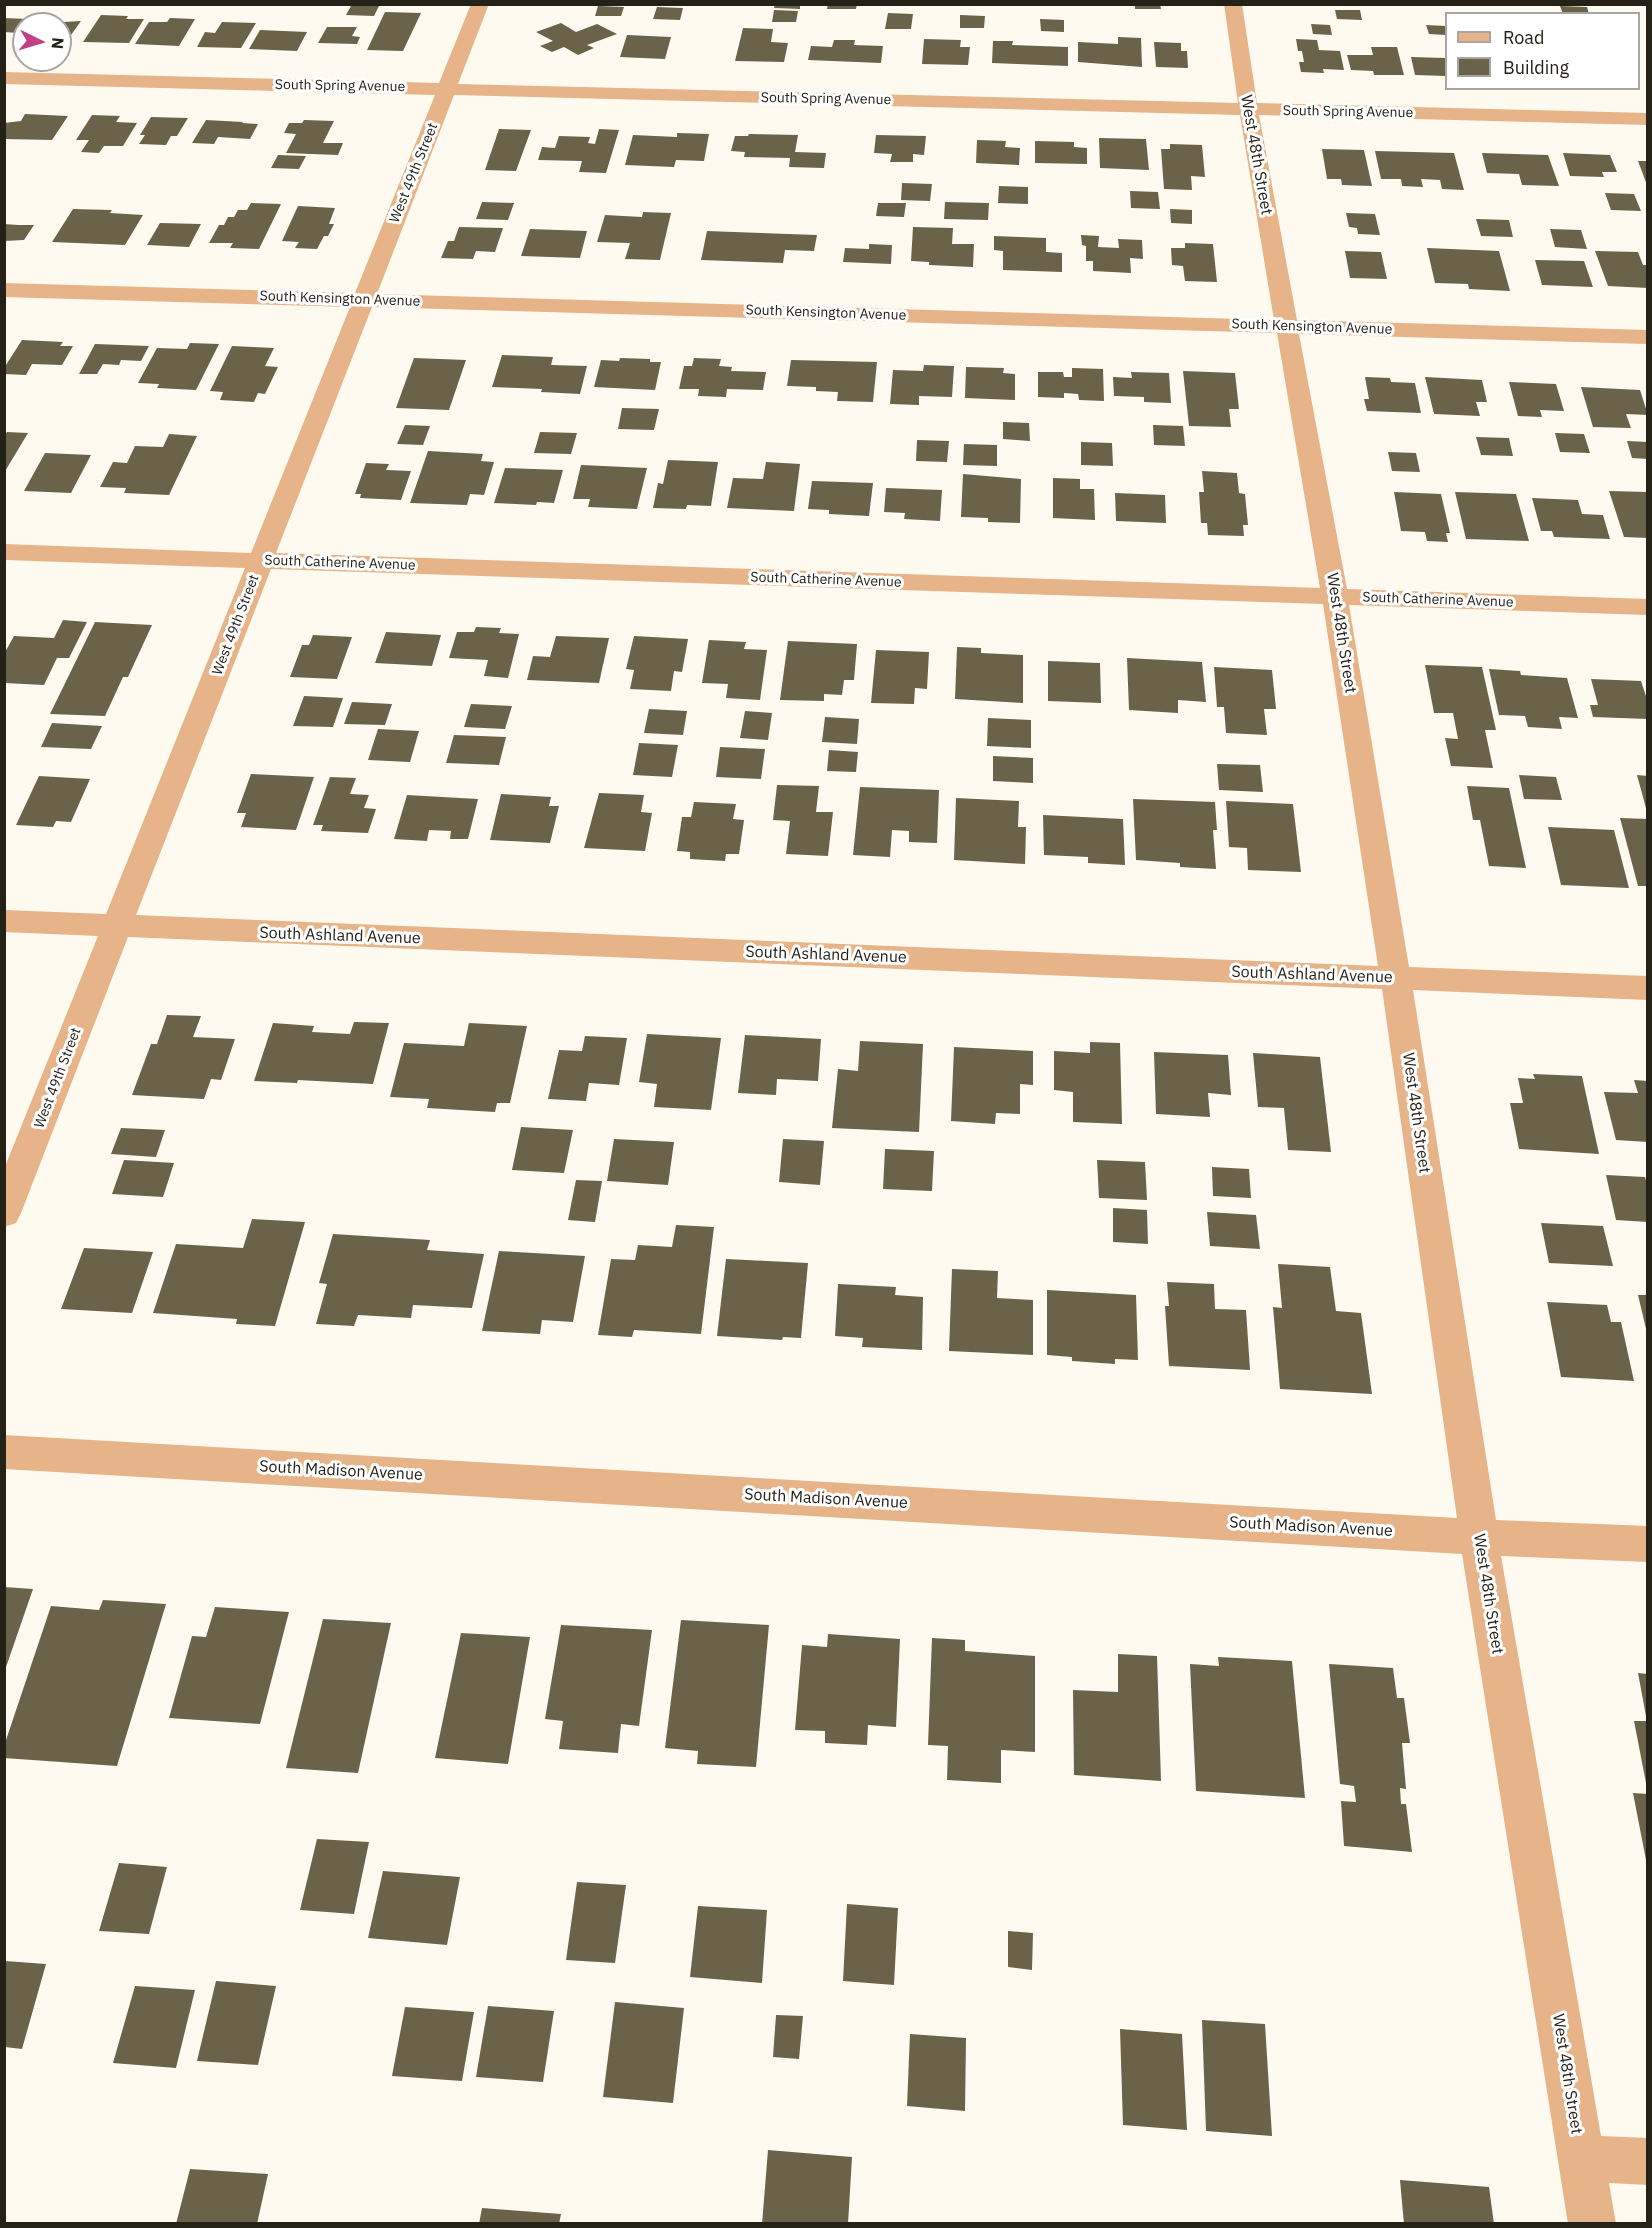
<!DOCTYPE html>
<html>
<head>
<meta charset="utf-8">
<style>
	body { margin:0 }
	#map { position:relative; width:1652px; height:2228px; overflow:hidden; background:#fefaef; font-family:"IBM Plex Sans",sans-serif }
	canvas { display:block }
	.frame { position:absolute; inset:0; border:6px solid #242117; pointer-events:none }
	.legend { position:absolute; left:1445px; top:12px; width:195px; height:78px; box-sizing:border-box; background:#fff; border:2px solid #a7a6a2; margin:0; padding:8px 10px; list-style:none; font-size:18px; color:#242117 }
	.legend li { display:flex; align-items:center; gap:12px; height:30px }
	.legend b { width:30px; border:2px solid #a7a6a2 }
	.north { position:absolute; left:12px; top:12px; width:60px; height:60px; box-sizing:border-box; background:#fff; border:2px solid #a7a6a2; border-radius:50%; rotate:95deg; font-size:16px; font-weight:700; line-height:24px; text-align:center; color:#242117 }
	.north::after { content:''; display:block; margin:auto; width:21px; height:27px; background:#c44085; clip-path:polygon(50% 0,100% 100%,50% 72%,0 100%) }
</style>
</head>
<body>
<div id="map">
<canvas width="1652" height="2228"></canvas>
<div class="frame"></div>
<ul class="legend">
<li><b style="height:8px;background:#e7b388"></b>Road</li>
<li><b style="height:16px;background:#6a634a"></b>Building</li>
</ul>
<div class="north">N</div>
</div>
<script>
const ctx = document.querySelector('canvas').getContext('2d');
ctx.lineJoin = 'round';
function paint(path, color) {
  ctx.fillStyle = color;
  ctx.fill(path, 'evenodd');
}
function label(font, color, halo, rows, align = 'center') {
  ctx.font = font + ' "IBM Plex Sans",sans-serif';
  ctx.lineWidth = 6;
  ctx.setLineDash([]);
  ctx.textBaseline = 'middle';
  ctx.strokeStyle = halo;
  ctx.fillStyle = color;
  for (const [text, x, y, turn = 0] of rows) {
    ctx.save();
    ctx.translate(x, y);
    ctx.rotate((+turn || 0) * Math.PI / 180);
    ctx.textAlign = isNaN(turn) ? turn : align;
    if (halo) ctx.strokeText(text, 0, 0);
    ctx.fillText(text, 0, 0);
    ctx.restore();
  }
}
paint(new Path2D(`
	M352,4H380L374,16L346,15Z
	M775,4H800V9L774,8Z
	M828,4H857L856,9H827Z
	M1135,4H1160L1161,9H1135Z
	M598,6L624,7L621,16H595Z
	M1560,6L1587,7L1589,14H1563Z
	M657,7L683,8L680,20L653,19Z
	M774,10L798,11L796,22H772Z
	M1335,10H1360L1362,20L1337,19Z
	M385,12L421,13L403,51L367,50Z
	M888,13L913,14L911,29H885Z
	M101,15L128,16L126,19H144L129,43L83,42Z
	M960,15L985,16L984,28H960Z
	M4,18L29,19L18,33L4,32Z
	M170,18L195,19L179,46L135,44L149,22H167Z
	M34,19L64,22L81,21L66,42L60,41V24H30Z
	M1040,19L1064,20V32L1041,31Z
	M222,22L256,23L241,48L197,47L205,32L215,33Z
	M561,23L576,32L597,24L617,34L587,45L594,48L578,55L564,47L552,52L540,46L553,41L536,32Z
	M1311,24L1330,25L1332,35L1313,34Z
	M1426,25L1446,26V35L1429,34Z
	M327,27H357L352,36L360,37L357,44L318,43Z
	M743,28L773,29L771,42L788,43L784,62L735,61Z
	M260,30L307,32L297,51L249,49Z
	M627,35L671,37L665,59L620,57Z
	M1118,37L1141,38L1142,67L1078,62V42L1118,44Z
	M924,39L961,40L960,47H970L968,65L922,64Z
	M1296,39L1317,40L1319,50L1340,51L1344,70L1323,69L1324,73L1301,72L1299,62H1304L1302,51H1298Z
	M834,40H855L854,45L883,46L881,63L808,60L811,46L832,47Z
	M993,41H1013L1012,45L1068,47V66L992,63Z
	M1154,42L1181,43V51H1187L1188,68L1156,67Z
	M1371,47H1397L1404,75H1374L1373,71L1351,70L1347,55H1373Z
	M1411,57L1446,58V76L1415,75Z
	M25,114L68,116L52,140L4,139V123L21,121Z
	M92,115L120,116L116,122L137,123L123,146H104L99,153L81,152L89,140H76Z
	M151,117L188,118L177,136H171L166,145L139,144L145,135H140Z
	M206,120L243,122L242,123L258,124L250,139L218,137L214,144L192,143Z
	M304,120L334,121L323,143H343L338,155L286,153L296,134L284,133L289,123H302Z
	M499,129L531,130L516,171L485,170Z
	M599,129L619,130L606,173L579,172L582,161L538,160L542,147L555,148L559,136L590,137L588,143L595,144Z
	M677,133L709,134L704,161L676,160L674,167L625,165L633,135L677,137Z
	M749,134L798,135L795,152L826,153L824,168L789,167L790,158L744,157L745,152L731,151L735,136H748Z
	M876,135L926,136L924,155L913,154V162H890L892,154L874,153Z
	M1099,138L1146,139L1149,170L1100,168Z
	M977,140L1006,141L1005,147L1020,148L1019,165L976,163Z
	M1035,141L1074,142V147L1087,148V164L1035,163Z
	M1170,144L1202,145L1205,177L1191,176L1192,190L1164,189L1161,149H1170Z
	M1322,149L1364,150L1372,186L1342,185L1341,179H1327Z
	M1375,151L1454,153L1464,190L1442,189L1440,180L1421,179L1423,187L1402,186L1401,179H1381Z
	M1482,153L1548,155L1559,186L1522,185L1519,174L1487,173Z
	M1563,153L1610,155L1617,172H1602L1604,177L1570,176Z
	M278,155L306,156L299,169L271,168Z
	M1638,161H1648V185H1647Z
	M902,183L932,184L930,201L901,200Z
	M999,186L1028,187V204L998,203Z
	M1130,191L1158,192L1160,209L1131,208Z
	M1605,193L1634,194L1641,211L1611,210Z
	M482,202L514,203L508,220L476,219Z
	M945,202L989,203L988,220L944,219Z
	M251,203L281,204L259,249L230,248L233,243H209L219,225H224L228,217H234L238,210H247Z
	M878,203H906L904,217L876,216Z
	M298,206L335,208L329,224H334L328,236H324L317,249L295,248L299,242L282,241Z
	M73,209L112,210L110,213L143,215L125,245L52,242Z
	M1170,209L1192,210V224L1171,223Z
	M643,212L671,213L660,260L625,259L630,243L597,242L605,215L642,217Z
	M1346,213L1375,214L1380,235L1358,234L1357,228L1349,227Z
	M1476,219L1509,220L1513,237L1481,236Z
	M160,223L201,224L189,247L147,245Z
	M4,224L18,225H34L24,240L4,241Z
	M459,227L503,228L495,252L476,251L473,259L441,258L448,241H454Z
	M913,227L953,228L952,244H974L973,267L929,265V262L911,261Z
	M530,229L587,231L580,258L521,256Z
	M1550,229L1581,230L1587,249L1555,247Z
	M707,231L788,234L817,235L814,251L785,250L783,263L701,260Z
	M1081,235L1099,236L1098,247L1119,248L1118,239L1142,240L1143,259L1130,258L1131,273L1093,271V261H1086V246L1082,245Z
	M994,236L1046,238V252L1062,253V272L1003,270V251L994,250Z
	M1185,243L1213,244L1217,282L1185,281L1183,266L1172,265L1171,248H1185Z
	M869,244L892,245L891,264L843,262L845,248L869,249Z
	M1427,248L1499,251L1510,291L1469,289L1468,284L1435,283Z
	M1345,251L1381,252L1387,279L1350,278Z
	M1595,251L1638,252L1643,265H1648V288L1608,286Z
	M1535,260L1584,261L1593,287L1542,285Z
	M22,340L63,342L60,346H73L62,365L32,364L26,375L4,374V368Z
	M190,343L219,344L196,390L157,388L159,384L138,383L157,348L187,349Z
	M95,344L149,346L141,361L121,360L119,365L103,364L97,374H79Z
	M232,346L274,348L265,366L278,367L265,394L258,393L254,402L220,400L223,392L210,391Z
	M502,355L553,357L551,365L587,366L580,394L541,392L542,389L492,387Z
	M414,358L466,360L449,410L396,408Z
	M620,358L650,359V362H661L655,390L594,387L601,360L619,361Z
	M694,358L721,359L719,366L732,367L731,371L766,372L763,390L727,389L726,397L698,396L699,389H679L684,366H692Z
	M791,360L877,362L873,402L837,401L838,392L816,391V387L787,386Z
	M924,365L954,366L952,397L919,396V405L890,404L893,370L923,371Z
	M966,367L1004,368L1003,373L1015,374V400L965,398Z
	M1072,368L1103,369L1104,401L1079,400L1078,394L1064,393V398L1038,397V372H1063L1064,377H1072Z
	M1183,371L1235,373L1239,409H1229L1231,427L1189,426Z
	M1131,372L1169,373L1171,403L1144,402V397L1114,396L1113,377L1132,378Z
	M1365,377L1390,378L1391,382L1415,383L1421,413L1367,411L1364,399H1369Z
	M1425,377L1482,380L1487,402H1476L1480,416L1434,414Z
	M1509,382L1556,384L1564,411L1540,410L1542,417L1518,416Z
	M1581,387L1640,390L1648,415L1626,414L1631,428L1593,427Z
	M622,408L659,409L654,430L618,429Z
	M1003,422L1029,423L1030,441L1003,439Z
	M405,425L430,426L423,445L397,444Z
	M1153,425L1183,426L1185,446L1154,445Z
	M7,432L28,433L4,473V436Z
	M540,432L577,433L571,454L534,453Z
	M1555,433L1584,434L1590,453L1560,452Z
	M169,434L197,436L169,495L124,493L126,488L100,487L113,462L127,463L135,446L163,447Z
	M1476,437L1509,438L1513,456L1481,455Z
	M917,440L949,441L947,462L916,461Z
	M1627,441L1648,442V459L1632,458Z
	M1081,442L1112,443L1113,466L1081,465Z
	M964,444L997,445V466L963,465Z
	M428,451L483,454L481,461L494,462L484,495L470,494L467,505L410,503Z
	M1388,452L1416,453L1420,472L1392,471Z
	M45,453L91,455L71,493L24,491Z
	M668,460L718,462L711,506L687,505L686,509L653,508L658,483L663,484Z
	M766,462L800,464L794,511L727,508L733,478L763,479Z
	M366,463L389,464L386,470L411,471L401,500L360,498L361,494H355Z
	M581,465L647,468L637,509L588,507L590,499H573Z
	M505,468L563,470L554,503L537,502L536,505L494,503Z
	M1202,471L1237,473L1239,493L1245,494L1248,525H1243L1244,536L1208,535L1207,523H1201L1199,492H1204Z
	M963,474L1021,479L1020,523L988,522V518L961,517Z
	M1053,478L1080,479V489H1094L1095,520L1053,518Z
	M812,481L873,483L869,516L829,514V510L808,509Z
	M886,488L942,490L940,521L904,519L905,513L884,512Z
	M1609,491L1648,492V538L1624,537Z
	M1394,492L1441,494L1450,533H1446L1448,542L1427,541L1425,532L1401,531Z
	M1455,492L1516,494L1529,541L1466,539Z
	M1115,493L1165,495L1166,523L1116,521Z
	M1532,498L1578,500L1582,514L1603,515L1610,539L1554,537L1552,531H1541Z
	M63,620L87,622L69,658H57L44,685L4,683V654L14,636L54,638Z
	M95,622L152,625L128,677H123L105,716L50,714Z
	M476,627L501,628L499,633L519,634L508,678L484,676L488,660L449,658L457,632H474Z
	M386,632L441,635L432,666L375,663Z
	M313,635L352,637L337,679L290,677L302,645H309Z
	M556,636L609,638L599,683L527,680L533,656L550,657Z
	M634,636L688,639L682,672L674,671L671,691L630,689L634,670L626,669Z
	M709,640L746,642L744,649L767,650L760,700L726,698L728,684L702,683Z
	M788,641L857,644L854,680H844L842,695L824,694V701L780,700Z
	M957,647L981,648V653L1023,655V703L955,699Z
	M876,650L929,652L927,689L915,688L914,704L871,703Z
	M1127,658L1202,662L1206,702L1178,700V713L1129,710Z
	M1048,661L1100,663L1101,703L1048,701Z
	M1425,665L1482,667L1496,730H1485L1493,768L1451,766L1445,738L1458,739L1453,713H1434Z
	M1214,667L1272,670L1276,709H1264L1267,735L1226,733L1224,707H1217Z
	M1489,669L1520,671L1521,675L1567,678L1578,718L1559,717L1562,729L1528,727L1525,716L1499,715Z
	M1591,679L1641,681L1648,702V719L1593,717L1590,705H1598Z
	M304,696L343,698L333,727L293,726Z
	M352,702L392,704L385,725L344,724Z
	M471,704L512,706L505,729L464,727Z
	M649,709L687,711L683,735L644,733Z
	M745,711L772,713L768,740L740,738Z
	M825,717L859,719L857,744L822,742Z
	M988,718L1031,720V748L987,746Z
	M52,723L102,726L91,749L41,747Z
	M378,729L419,731L410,762L368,760Z
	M454,735L506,737L499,765L446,763Z
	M639,743L678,745L672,777L633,775Z
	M720,747L765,749L761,779L716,777Z
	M829,750L858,752L856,772L827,771Z
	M993,756L1033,758V783L993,781Z
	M1217,764L1260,765L1263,792L1219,790Z
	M251,774L314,777L296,830L241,827L246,813H237Z
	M1519,775L1556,777L1562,800L1524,799Z
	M1637,775L1648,776V812H1647Z
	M39,776L90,779L71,822L56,821L53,827L16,825Z
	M330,777L356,778L350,794L369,795L364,808L376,809L368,833L321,831L323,825H313Z
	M777,785L819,786L816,812H833L828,856L786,854L790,821L773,820Z
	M1467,786L1509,788L1526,868L1489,866L1480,820H1473Z
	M860,787L939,790L937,843L909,842V831L892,830L890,857L853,855Z
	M599,793L644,795L641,812L652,813L645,851L584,848Z
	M501,794L551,797L549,806H559L550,843L490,840Z
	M407,795L478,799L468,839H450L451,831L429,830L427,841L394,839Z
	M956,798L1019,801L1018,827H1026L1025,864L954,860Z
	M1133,799L1215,802L1217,830H1213L1216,869L1180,867V863L1136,860Z
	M1226,801L1293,804L1301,872L1248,870L1247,848L1229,847Z
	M694,802L736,804L733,819L744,820L739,854H726L725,861L690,859V852L677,851L682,817H691Z
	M1043,815L1123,819L1125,865L1088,863V857L1044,855Z
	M1620,818L1648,819V886H1638Z
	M1548,827L1614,830L1629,888L1561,885Z
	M167,1015L201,1016L193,1037L235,1039L221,1080L211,1079L204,1099L132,1095L151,1044H157Z
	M354,1022L389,1023L373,1084L298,1080L297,1083L254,1081L273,1023L314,1026L312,1032L350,1034Z
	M469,1023L527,1026L510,1103H497L495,1112L427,1108L429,1099L390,1097L404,1043L464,1046Z
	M647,1034L721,1038L711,1110L654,1107L657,1084L639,1082Z
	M745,1035L821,1039L818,1081L777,1079L776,1095L738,1093Z
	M585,1036L627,1038L619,1085L589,1083L586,1101L548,1099L559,1050L582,1051Z
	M860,1041L923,1044L919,1132L832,1128L838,1069L858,1071Z
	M1090,1042L1120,1043L1122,1124L1073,1122V1092L1054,1090V1051L1090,1053Z
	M954,1047L1033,1051V1085L1020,1084V1114L996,1113L995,1124L951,1121Z
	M1154,1052L1228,1055L1231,1095L1208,1093L1210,1117L1156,1114Z
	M1253,1053L1320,1057L1331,1152L1288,1150L1284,1108L1258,1107Z
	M1533,1074L1582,1076L1599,1154L1519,1149L1510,1103H1523L1518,1078L1535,1079Z
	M1634,1080L1648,1081V1142L1616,1140L1604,1092L1638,1093Z
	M521,1127L573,1130L564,1173L512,1170Z
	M121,1128L165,1130L156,1157L111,1154Z
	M614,1139L674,1142L668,1185L607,1181Z
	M783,1139L824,1141L820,1185L779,1182Z
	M885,1149L934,1151L932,1191L883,1189Z
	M124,1160L174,1163L163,1197L112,1194Z
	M1097,1160L1145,1162L1147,1200L1099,1198Z
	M1212,1167L1249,1169L1251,1198L1213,1196Z
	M1606,1175L1645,1177L1648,1187V1222L1616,1220Z
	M576,1180L602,1181L595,1222L568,1220Z
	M1113,1208L1147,1210L1148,1244L1113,1242Z
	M1207,1212L1256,1215L1260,1249L1210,1246Z
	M252,1219L305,1222L275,1326L236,1324L237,1319L153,1313L176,1244L243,1248Z
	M1541,1223L1603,1226L1613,1266L1549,1263Z
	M676,1225L714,1227L701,1334L634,1330L632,1337L598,1335L611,1259L635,1260L638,1245L672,1247Z
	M333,1234L430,1240L427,1250L484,1254L472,1308L413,1305L411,1318L358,1315L354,1326L316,1324L327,1284L319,1283Z
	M84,1248L153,1252L132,1313L61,1309Z
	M499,1251L585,1256L573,1322L542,1320L540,1334L482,1331Z
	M726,1259L808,1263L801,1338L783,1337L782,1340L717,1336Z
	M1278,1264L1330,1267L1336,1311L1361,1313L1372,1394L1280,1389L1273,1307L1282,1308Z
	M952,1269L998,1271L997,1298L1033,1300V1355L949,1351Z
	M1167,1282L1214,1284L1215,1309L1246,1310L1250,1370L1169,1366L1165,1306H1169Z
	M838,1284L896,1287L895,1295L923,1297L922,1350L862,1347L863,1338L835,1336Z
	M1047,1290L1136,1295L1138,1360L1115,1359V1364L1072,1361V1357L1047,1355Z
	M1638,1295H1648V1333H1647Z
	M1547,1302L1607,1305L1611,1322H1621L1634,1381L1561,1377Z
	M4,1587L33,1589L5,1670H4Z
	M103,1600L166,1604L117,1766L4,1758V1746L51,1606L99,1610Z
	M215,1607L289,1612L260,1724L169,1718L192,1636L206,1637Z
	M323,1619L391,1623L358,1773L286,1768Z
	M681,1620L769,1625L756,1767L697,1764L698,1751L665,1748Z
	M561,1625L652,1630L639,1726L621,1724L618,1753L559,1749L563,1721L545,1719Z
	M461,1633L530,1637L508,1764L435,1758Z
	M828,1634L900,1639L896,1727L868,1725L867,1745L825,1743V1731L795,1730L802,1645L827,1647Z
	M932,1638L965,1640V1651L1035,1656V1752L1001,1750V1783L947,1780L948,1746L928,1745Z
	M1118,1654L1157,1656L1161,1781L1074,1775L1073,1690L1118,1692Z
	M1218,1657L1292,1661L1305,1798L1196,1791L1190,1664L1219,1666Z
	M1329,1664L1393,1668L1397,1698H1404L1410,1743H1402L1406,1789L1400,1788L1401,1804H1406L1412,1852L1344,1846L1341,1801L1356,1802L1354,1786L1340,1784Z
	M1638,1673L1648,1674V1716H1646Z
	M1634,1721H1648V1782L1646,1783Z
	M1633,1793L1648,1794V1860H1646Z
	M317,1839L369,1842L354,1914L300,1910Z
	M119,1863L167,1867L149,1934L99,1931Z
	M383,1871L460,1877L447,1945L368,1938Z
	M577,1882L626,1885L615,1963L566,1960Z
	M847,1904L898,1908L894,1985L843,1981Z
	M698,1906L767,1910L762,1983L690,1977Z
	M1008,1931L1033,1933L1032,1970L1008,1967Z
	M5,1961L46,1964L22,2049L5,2047Z
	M216,1981L276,1986L258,2065L197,2061Z
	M135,1986L195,1990L176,2068L113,2063Z
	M615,2002L684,2008L673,2103L603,2097Z
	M488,2006L554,2011L543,2082L476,2077Z
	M405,2007L474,2012L462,2081L392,2076Z
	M776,2015L803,2016L799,2059L773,2057Z
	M1202,2020L1265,2024L1272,2136L1206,2131Z
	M1120,2029L1182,2034L1187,2130L1123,2125Z
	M910,2034L966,2038L965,2111L907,2106Z
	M768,2150L852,2157L848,2224H762Z
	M190,2169L268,2174L257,2224H176Z
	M1400,2180L1489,2187L1494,2224H1404Z
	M482,2208L561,2214L559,2224H479Z`), '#6a634a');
paint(new Path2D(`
	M471,4H489L458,84L1238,103L1224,4H1242L1257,103L1648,113V125L1259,115L1297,320L1648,330V344L1299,334L1347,589L1648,599V615L1349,605L1409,967L1648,976V1000L1413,990L1496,1520L1648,1526V1562L1501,1556L1601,2136L1648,2138V2185L1609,2183L1616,2224H1568L1462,1554L4,1469V1435L1457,1518L1382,989L128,937L21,1213L16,1223L4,1227V1169L98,936L4,932V910L106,914L245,568L4,560V544L251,553L350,307L4,297V283L355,293L435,95L4,84V72L439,83ZM454,95L1240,115L1274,320L377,294ZM372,307L1277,333L1320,588L276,553ZM271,569L1323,604L1378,966L136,915Z`), '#e7b388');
label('14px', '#242117', '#fff', [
	["South Spring Avenue",340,86,1],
	["South Spring Avenue",826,99,1],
	["South Spring Avenue",1348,112,1],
	["West 49th Street",414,173,-68],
	["South Kensington Avenue",340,299,2],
	["South Kensington Avenue",826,313,2],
	["South Kensington Avenue",1312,327,2],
	["South Catherine Avenue",340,563,2],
	["South Catherine Avenue",826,580,2],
	["South Catherine Avenue",1438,600,2],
	["West 49th Street",236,625,-69],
	["West 49th Street",58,1078,-69]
]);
label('16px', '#242117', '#fff', [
	["West 48th Street",1256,155,80],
	["West 48th Street",1341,633,81],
	["South Ashland Avenue",340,936,2],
	["South Ashland Avenue",826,955,2],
	["South Ashland Avenue",1312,975,2],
	["West 48th Street",1416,1113,82],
	["South Madison Avenue",341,1471,3],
	["South Madison Avenue",826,1499,3],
	["South Madison Avenue",1311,1527,3],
	["West 48th Street",1488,1594,81],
	["West 48th Street",1567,2074,81]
]);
</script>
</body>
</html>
